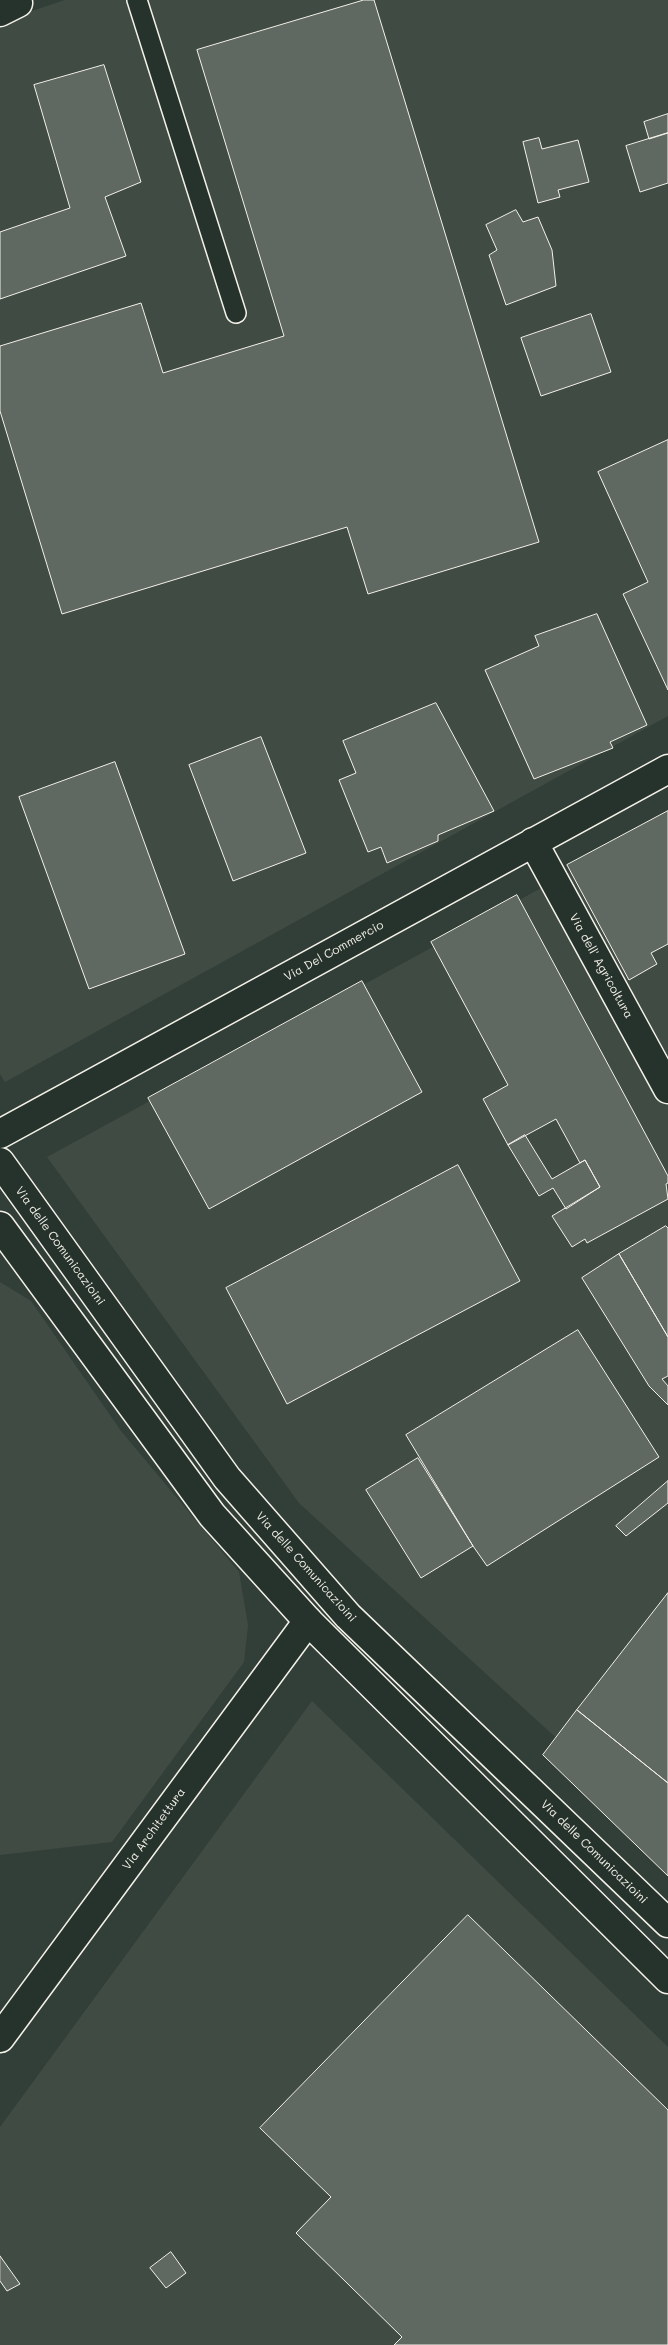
<!DOCTYPE html>
<html>
<head>
<meta charset="utf-8">
<style>
	body { margin:0 }
	canvas { display:block; background:#323e38 }
</style>
</head>
<body>
<canvas width="668" height="2345"></canvas>
<script>
const ctx = document.querySelector('canvas').getContext('2d');
ctx.lineJoin = 'round';
function paint(path, color) {
  ctx.fillStyle = color;
  ctx.fill(path, 'evenodd');
}
function trace(path, color, width, dash) {
  ctx.strokeStyle = color;
  ctx.lineWidth = width;
  ctx.lineCap = dash ? 'butt' : 'round';
  ctx.setLineDash(dash || []);
  ctx.stroke(path);
}
function label(font, color, halo, rows, align = 'center') {
  ctx.font = font + ' Mali,sans-serif';
  ctx.lineWidth = 4.5;
  ctx.setLineDash([]);
  ctx.textBaseline = 'middle';
  ctx.strokeStyle = halo;
  ctx.fillStyle = color;
  for (const [text, x, y, turn = 0] of rows) {
    ctx.save();
    ctx.translate(x, y);
    ctx.rotate((+turn || 0) * Math.PI / 180);
    ctx.textAlign = isNaN(turn) ? turn : align;
    if (halo) ctx.strokeText(text, 0, 0);
    ctx.fillText(text, 0, 0);
    ctx.restore();
  }
}
paint(new Path2D(`
	M65,0H668V716L5,1082L0,1074V26L29,12Z
	M668,819V1840L299,1503L47,1157Z
	M0,1282L31,1301L121,1431L239,1572L248,1625L244,1662L112,1842L0,1855Z
	M312,1701L668,2047V2345H0V2127Z`), '#404b44');
const building = new Path2D(`
	M364,0H374L539,542L368,594L347,527L62,614L0,411V346L141,303L163,373L284,336L197,50Z
	M104,65L141,182L105,197L126,256L0,299V232L70,208L34,85Z
	M668,114V133L649,139L644,122Z
	M668,133V183L640,192L626,146Z
	M539,138L542,149L578,140L589,182L558,190L560,197L538,203L523,142Z
	M516,210L523,222L538,217L552,250L556,286L506,305L489,255L497,250L486,225Z
	M591,314L611,372L541,396L521,338Z
	M668,440V690L623,594L648,582L598,472Z
	M597,614L647,725L610,742L613,748L534,779L485,670L539,646L535,636Z
	M436,703L494,811L438,835V841L387,863L381,847L368,852L339,780L356,773L343,741Z
	M261,737L306,853L233,881L189,765Z
	M115,762L185,954L89,989L19,797Z
	M668,811V944L651,953L657,964L629,980L567,865Z
	M517,895L668,1176V1183L666,1184L668,1199L587,1243L585,1239L572,1247L552,1216L600,1187L585,1160L580,1163L556,1119L508,1145L483,1099L508,1085L431,942Z
	M362,981L422,1092L209,1209L148,1098Z
	M525,1135L552,1179L585,1160L600,1187L566,1209L553,1188L539,1196L508,1145Z
	M458,1165L520,1281L287,1404L226,1288Z
	M666,1226L668,1228V1337L619,1254Z
	M619,1254L668,1337V1376L662,1379L668,1386V1405L649,1386L582,1278Z
	M578,1330L659,1457L487,1566L473,1546L406,1435Z
	M418,1458L473,1546L421,1578L366,1490Z
	M668,1481V1503L626,1536L616,1526Z
	M668,1593V1783L577,1710Z
	M577,1710L668,1783V1876L543,1755Z
	M468,1915L668,2110V2345H394L402,2337L296,2233L331,2197L260,2128Z
	M171,2252L186,2273L166,2288L150,2268Z
	M0,2256L20,2284L7,2291L0,2281Z`);
paint(building, '#5f6861');
trace(building, '#f4f1e8', 1);
const service = new Path2D(`
	M137,0L236,313`);
const minor = new Path2D(`
	M533,842L668,1089
	M0,1134L668,769
	M0,2038L308,1621`);
const tertiary = new Path2D(`
	M0,12L18,3
	M0,1162L227,1478L348,1616L668,1923
	M0,1226L212,1515L308,1621L668,1979`);
trace(service, '#f4f1e8', 22);
trace(minor, '#f4f1e8', 31);
trace(tertiary, '#f4f1e8', 31);
trace(service, '#26332d', 19);
trace(minor, '#26332d', 28);
trace(tertiary, '#26332d', 28);
label('12px', '#f4f1e8', '#26332d', [
	["Via Del Commercio",334,951,-29],
	["Via dell' Agricoltura",601,966,61],
	["Via delle Comunicazioini",60,1246,54],
	["Via delle Comunicazioini",306,1567,48],
	["Via Architettura",154,1829,-54],
	["Via delle Comunicazioini",594,1852,44]
]);
</script>
</body>
</html>
